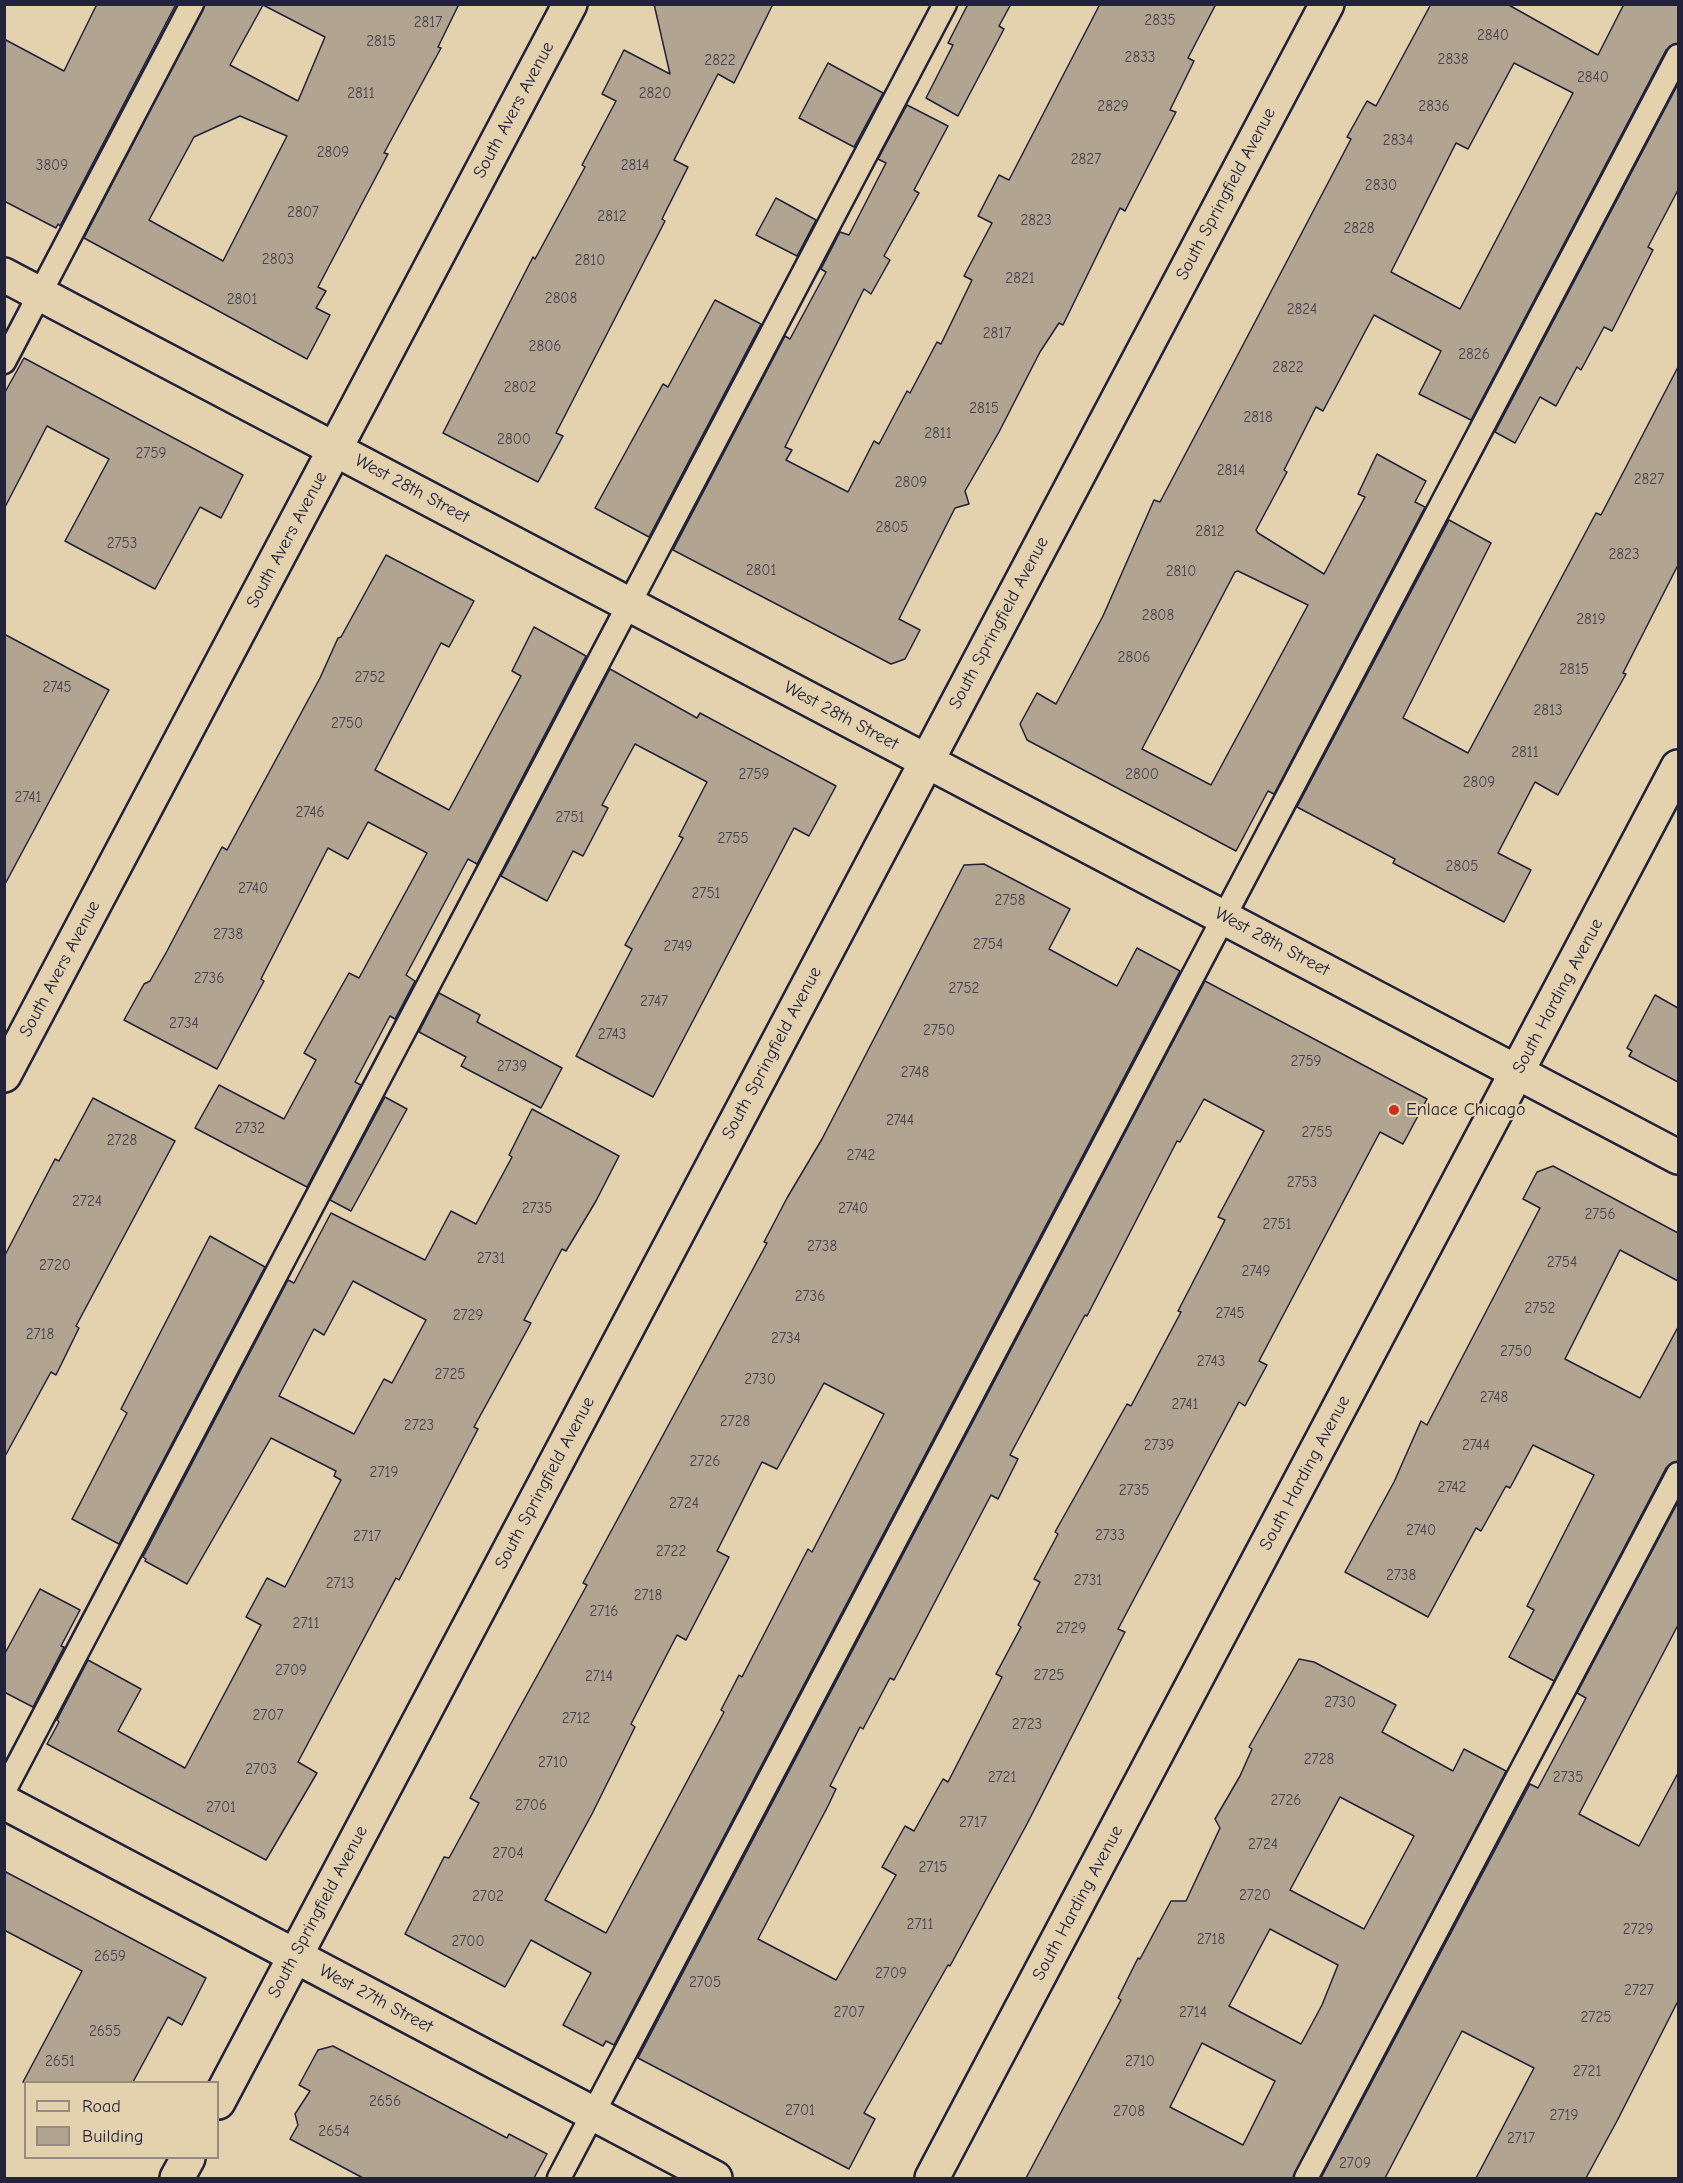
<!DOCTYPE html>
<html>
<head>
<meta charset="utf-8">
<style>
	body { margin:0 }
	#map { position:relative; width:1683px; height:2183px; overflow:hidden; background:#e4d2af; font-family:"Comic Neue",sans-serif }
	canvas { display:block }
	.frame { position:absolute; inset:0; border:6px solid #22223b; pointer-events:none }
	.legend { position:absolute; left:24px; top:2081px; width:195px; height:78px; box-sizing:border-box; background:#e4d2af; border:2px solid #968c81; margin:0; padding:8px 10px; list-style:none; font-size:18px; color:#22223b }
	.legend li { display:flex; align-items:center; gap:12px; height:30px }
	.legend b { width:30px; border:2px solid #968c81 }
</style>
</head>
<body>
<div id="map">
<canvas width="1683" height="2183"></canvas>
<div class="frame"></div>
<ul class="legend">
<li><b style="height:8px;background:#e4d2af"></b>Road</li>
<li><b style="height:16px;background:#b1a491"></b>Building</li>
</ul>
</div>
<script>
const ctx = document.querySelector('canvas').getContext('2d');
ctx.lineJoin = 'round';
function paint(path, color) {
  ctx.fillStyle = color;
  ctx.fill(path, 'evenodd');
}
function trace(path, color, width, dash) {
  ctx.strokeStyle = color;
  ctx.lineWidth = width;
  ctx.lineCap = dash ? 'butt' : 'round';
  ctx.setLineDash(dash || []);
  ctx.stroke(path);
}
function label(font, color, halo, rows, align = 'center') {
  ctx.font = font + ' "Comic Neue",sans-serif';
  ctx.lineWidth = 4.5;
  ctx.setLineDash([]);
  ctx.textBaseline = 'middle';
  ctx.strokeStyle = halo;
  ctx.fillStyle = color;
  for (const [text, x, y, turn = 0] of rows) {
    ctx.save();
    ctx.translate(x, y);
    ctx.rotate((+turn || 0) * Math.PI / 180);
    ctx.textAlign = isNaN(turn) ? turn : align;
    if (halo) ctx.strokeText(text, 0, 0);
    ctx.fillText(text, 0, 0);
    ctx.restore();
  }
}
const building = new Path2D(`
	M97,4H176L60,226L58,224L56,228L4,201V39L64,71Z
	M205,4H459L438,47L441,48L384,153L388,154L318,287L326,291L316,308L330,315L307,359L84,238ZM263,5L325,37L298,101L230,65ZM240,116L287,136L223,261L149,220L194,137Z
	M654,4H773L734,83L718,74L674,160L688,167L662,219L665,221L556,433L563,436L538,482L443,433L533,257L535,259L585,167L582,165L616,101L602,94L624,50L670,74Z
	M968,4H1011L999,26L1004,29L958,116L926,98L953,45L948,43Z
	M1100,4H1216L1188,58L1194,61L1170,110L1176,112L1125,211L1120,208L1063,325L1059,323L1040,352L999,432L965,491L969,504L955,508L899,619L920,630L905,659L891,664L673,550L785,336L790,339L826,272L821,269L840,232L849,235L886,163L878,159L907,105L948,126L914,190L919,193L884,256L890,260L871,294L864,289L785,447L792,450L786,460L848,492L874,441L879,444L907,391L910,393L937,342L941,344L972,280L964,276L992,223L978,216L999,175L1009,180Z
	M1431,4H1507L1598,55L1624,4H1678V43L1666,50L1471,420L1419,394L1441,351L1374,315L1323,411L1316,407L1284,470L1287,472L1256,530L1258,533L1324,574L1365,497L1358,494L1377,454L1426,481L1415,502L1425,507L1274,794L1268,791L1236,851L1027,740L1020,724L1037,693L1056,704L1103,616L1154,500L1160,502L1233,364L1351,139L1347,137L1367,101L1376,106ZM1514,63L1573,93L1460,309L1391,272L1456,143L1468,149ZM1238,571L1308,605L1211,785L1142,749L1235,572Z
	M828,63L883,93L854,147L799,118Z
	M1678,84V190L1648,247L1653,250L1612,331L1604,327L1581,370L1577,367L1556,406L1540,397L1515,443L1495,432Z
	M776,198L816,220L797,256L756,235Z
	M715,300L761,324L649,537L595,508L663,384L668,387Z
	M24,358L243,475L221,518L200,507L155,589L65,541L109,459L47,426L4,509V394Z
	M1678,367V565L1623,673L1626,674L1558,795L1535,782L1498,853L1531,870L1504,922L1393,863L1395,859L1297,807L1449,520L1491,543L1403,718L1468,753L1596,513L1601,515Z
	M386,555L474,601L449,647L441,643L375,770L449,810L521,676L512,671L534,627L586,656L477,864L468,859L406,975L415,981L395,1019L390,1016L355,1082L361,1085L307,1187L195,1128L219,1085L284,1119L316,1060L304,1053L349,973L359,978L427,853L368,822L348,859L328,848L261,979L264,981L217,1069L124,1020L144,984L150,981L167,951L222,847L227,850L320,678L338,638L341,637Z
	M4,634L109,690L4,886Z
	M610,669L697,718L700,713L836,786L809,836L794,828L653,1097L576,1056L632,949L625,945L683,838L679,836L707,782L635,744L602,805L608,808L583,856L573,851L547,901L501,876Z
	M984,864L1070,909L1049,949L1117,986L1137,948L1180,971L614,2045L606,2041L603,2046L563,2025L591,1973L531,1940L505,1987L405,1934L444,1857L449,1858L479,1803L470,1798L587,1585L583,1583L767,1243L764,1242L787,1198L822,1139L964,865ZM824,1383L884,1414L812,1552L808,1549L742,1677L739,1675L721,1710L724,1712L606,1933L545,1900L592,1814L635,1727L631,1724L677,1635L686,1640L729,1557L717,1551L762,1462L777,1469Z
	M1205,981L1427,1099L1403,1144L1380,1132L1259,1361L1267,1365L1245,1406L1239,1402L1118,1629L1125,1632L1027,1824L950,1966L948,1965L864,2113L875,2119L849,2169L638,2058ZM1204,1099L1264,1131L1218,1217L1225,1220L1178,1311L1181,1312L1131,1406L1127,1404L1055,1532L1058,1534L1034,1579L1040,1582L1018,1625L1021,1627L996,1674L1002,1677L948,1782L943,1779L914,1831L905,1826L882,1867L896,1875L836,1980L758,1939L828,1806L836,1789L830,1786L860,1727L863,1729L890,1678L894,1680L991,1495L998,1499L1018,1459L1010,1455L1085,1315L1087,1316L1177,1141L1180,1142Z
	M439,993L480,1015L477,1022L562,1068L541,1108L461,1066L466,1057L419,1032Z
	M1655,995L1678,1008V1082L1629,1056L1632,1051L1627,1048Z
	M385,1097L407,1109L351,1211L330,1200Z
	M93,1098L175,1141L76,1326L79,1328L56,1375L51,1372L4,1458V1257L55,1159L59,1161Z
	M532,1109L619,1156L596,1201L566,1251L562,1249L524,1320L531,1323L474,1427L478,1429L399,1580L396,1578L298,1762L317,1773L266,1860L47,1744L59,1722L57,1720L88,1660L141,1689L118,1731L185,1768L261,1625L246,1617L267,1578L285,1587L341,1480L334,1476L336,1471L271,1438L187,1584L145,1561L146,1559L143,1557L288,1280L294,1283L331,1213L425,1260L451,1211L476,1224L512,1157L509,1155ZM353,1281L426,1320L392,1383L384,1379L354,1434L279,1396L314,1329L324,1335Z
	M1553,1166L1678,1233V1281L1620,1250L1565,1359L1640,1398L1678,1327V1461L1666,1468L1554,1681L1509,1657L1534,1610L1527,1606L1594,1475L1533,1445L1510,1488L1506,1486L1481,1531L1476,1528L1428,1617L1345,1572L1394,1482L1421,1421L1427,1425L1540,1208L1523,1199L1537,1172Z
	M210,1236L265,1267L119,1544L72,1519L127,1413L121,1409Z
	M1678,1502V1625L1579,1814L1639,1846L1678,1773V2001L1617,2121L1586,2178H1476L1534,2068L1462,2031L1385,2178H1321L1530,1784L1538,1788L1586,1698L1577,1693Z
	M40,1589L80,1610L61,1646L64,1647L33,1707L4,1692V1655Z
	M1299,1659L1314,1662L1396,1705L1382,1732L1453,1771L1464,1749L1506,1771L1293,2178H1026L1121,2000L1118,1998L1138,1958L1140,1959L1171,1901H1186L1220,1828L1215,1819L1240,1776L1252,1749L1249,1747ZM1340,1797L1414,1836L1364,1929L1290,1890ZM1270,1929L1338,1965L1322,2005L1301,2044L1229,2006ZM1202,2043L1275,2081L1243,2145L1170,2107Z
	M4,1871L206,1978L182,2025L168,2017L133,2082H23L82,1971L4,1930Z
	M333,2046L507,2138L509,2134L547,2154L534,2178H363L290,2139L298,2125L295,2114L310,2091L299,2085L318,2050Z`);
paint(building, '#b1a491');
trace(building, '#22223b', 1.5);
const service = new Path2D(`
	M4,362L192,4
	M4,1791L945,4
	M559,2178L1678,56
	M1306,2178L1678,1474`);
const minor = new Path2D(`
	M4,275L1678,1157
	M4,1075L570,4
	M4,1802L715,2178
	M218,2102L1327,4
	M177,2178L188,2158
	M932,2178L1678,767`);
trace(service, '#22223b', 27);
trace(minor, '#22223b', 38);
trace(service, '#e4d2af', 22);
trace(minor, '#e4d2af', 33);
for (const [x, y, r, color] of [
	[1394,1110,6,"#c8321e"]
]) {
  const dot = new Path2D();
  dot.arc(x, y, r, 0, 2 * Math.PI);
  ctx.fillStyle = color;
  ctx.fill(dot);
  trace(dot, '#e4d2af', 2);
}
label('15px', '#464250', null, [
	["2835",1160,21],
	["2817",428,23],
	["2840",1493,36],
	["2815",381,42],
	["2833",1140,58],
	["2838",1453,60],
	["2822",720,61],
	["2840",1593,78],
	["2811",361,94],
	["2820",655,94],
	["2829",1113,107],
	["2836",1434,107],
	["2834",1398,141],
	["2809",333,153],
	["2827",1086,160],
	["3809",52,166],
	["2814",635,166],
	["2830",1381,186],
	["2807",303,213],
	["2812",612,217],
	["2823",1036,221],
	["2828",1359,229],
	["2803",278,260],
	["2810",590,261],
	["2821",1020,279],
	["2808",561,299],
	["2801",242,300],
	["2824",1302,310],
	["2817",997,334],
	["2806",545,347],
	["2826",1474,355],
	["2822",1288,368],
	["2802",520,388],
	["2815",984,409],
	["2818",1258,418],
	["2811",938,434],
	["2800",514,440],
	["2759",151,454],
	["2814",1231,471],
	["2827",1649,480],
	["2809",911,483],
	["2805",892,528],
	["2812",1210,532],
	["2753",122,544],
	["2823",1624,555],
	["2801",761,571],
	["2810",1181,572],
	["2808",1158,616],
	["2819",1591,620],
	["2806",1134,658],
	["2815",1574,670],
	["2752",370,678],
	["2745",57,688],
	["2813",1548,711],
	["2750",347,724],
	["2811",1525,753],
	["2759",754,775],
	["2800",1142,775],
	["2809",1479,783],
	["2741",28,798],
	["2746",310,813],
	["2751",570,818],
	["2755",733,839],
	["2805",1462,867],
	["2740",253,889],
	["2751",706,894],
	["2758",1010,901],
	["2738",228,935],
	["2754",988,945],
	["2749",678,947],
	["2736",209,979],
	["2752",964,989],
	["2747",654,1002],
	["2734",184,1024],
	["2750",939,1031],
	["2743",612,1035],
	["2759",1306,1062],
	["2739",512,1067],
	["2748",915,1073],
	["2744",900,1121],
	["2732",250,1129],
	["2755",1317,1133],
	["2728",122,1141],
	["2742",861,1156],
	["2753",1302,1183],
	["2724",87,1202],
	["2735",537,1209],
	["2740",853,1209],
	["2756",1600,1215],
	["2751",1277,1225],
	["2738",822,1247],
	["2731",491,1259],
	["2754",1562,1263],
	["2720",55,1266],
	["2749",1256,1272],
	["2736",810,1297],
	["2752",1540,1309],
	["2745",1230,1314],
	["2729",468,1316],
	["2718",40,1335],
	["2734",786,1339],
	["2750",1516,1352],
	["2743",1211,1362],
	["2725",450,1375],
	["2730",760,1380],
	["2748",1494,1398],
	["2741",1185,1405],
	["2728",735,1422],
	["2723",419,1426],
	["2739",1159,1446],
	["2744",1476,1446],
	["2726",705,1462],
	["2719",384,1473],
	["2742",1452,1488],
	["2735",1134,1491],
	["2724",684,1504],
	["2740",1421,1531],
	["2733",1110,1536],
	["2717",367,1537],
	["2722",671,1552],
	["2738",1401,1576],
	["2731",1088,1581],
	["2713",340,1584],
	["2718",648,1596],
	["2716",604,1612],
	["2711",306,1624],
	["2729",1071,1629],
	["2709",291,1671],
	["2725",1049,1676],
	["2714",599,1677],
	["2730",1340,1703],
	["2707",268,1716],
	["2712",576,1719],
	["2723",1027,1725],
	["2728",1319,1760],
	["2710",553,1763],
	["2703",261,1770],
	["2721",1002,1778],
	["2735",1568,1778],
	["2726",1286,1801],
	["2706",531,1806],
	["2701",221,1808],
	["2717",973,1823],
	["2724",1263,1845],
	["2704",508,1854],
	["2715",933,1868],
	["2720",1255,1896],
	["2702",488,1897],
	["2711",920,1925],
	["2729",1638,1930],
	["2718",1211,1940],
	["2700",468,1942],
	["2659",110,1957],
	["2709",891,1974],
	["2705",705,1983],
	["2727",1639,1991],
	["2707",849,2013],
	["2714",1193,2013],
	["2725",1596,2018],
	["2655",105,2032],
	["2651",60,2062],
	["2710",1140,2062],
	["2721",1587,2072],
	["2656",385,2102],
	["2701",800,2111],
	["2708",1129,2112],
	["2719",1564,2116],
	["2654",334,2132],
	["2717",1521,2139],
	["2709",1355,2164]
]);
label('18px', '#22223b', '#e4d2af', [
	["South Avers Avenue",514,110,-62],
	["South Springfield Avenue",1226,194,-62],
	["West 28th Street",412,489,28],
	["South Avers Avenue",287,540,-62],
	["South Springfield Avenue",999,623,-62],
	["West 28th Street",841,716,28],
	["West 28th Street",1272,942,28],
	["South Avers Avenue",60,969,-62],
	["South Harding Avenue",1558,996,-62],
	["South Springfield Avenue",772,1053,-62],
	["South Harding Avenue",1305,1473,-62],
	["South Springfield Avenue",545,1483,-62],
	["South Harding Avenue",1078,1903,-62],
	["South Springfield Avenue",318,1912,-62],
	["West 27th Street",376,1999,28]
]);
label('18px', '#22223b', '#e4d2af', [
	["Enlace Chicago",1406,1110]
], 'left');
</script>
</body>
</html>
